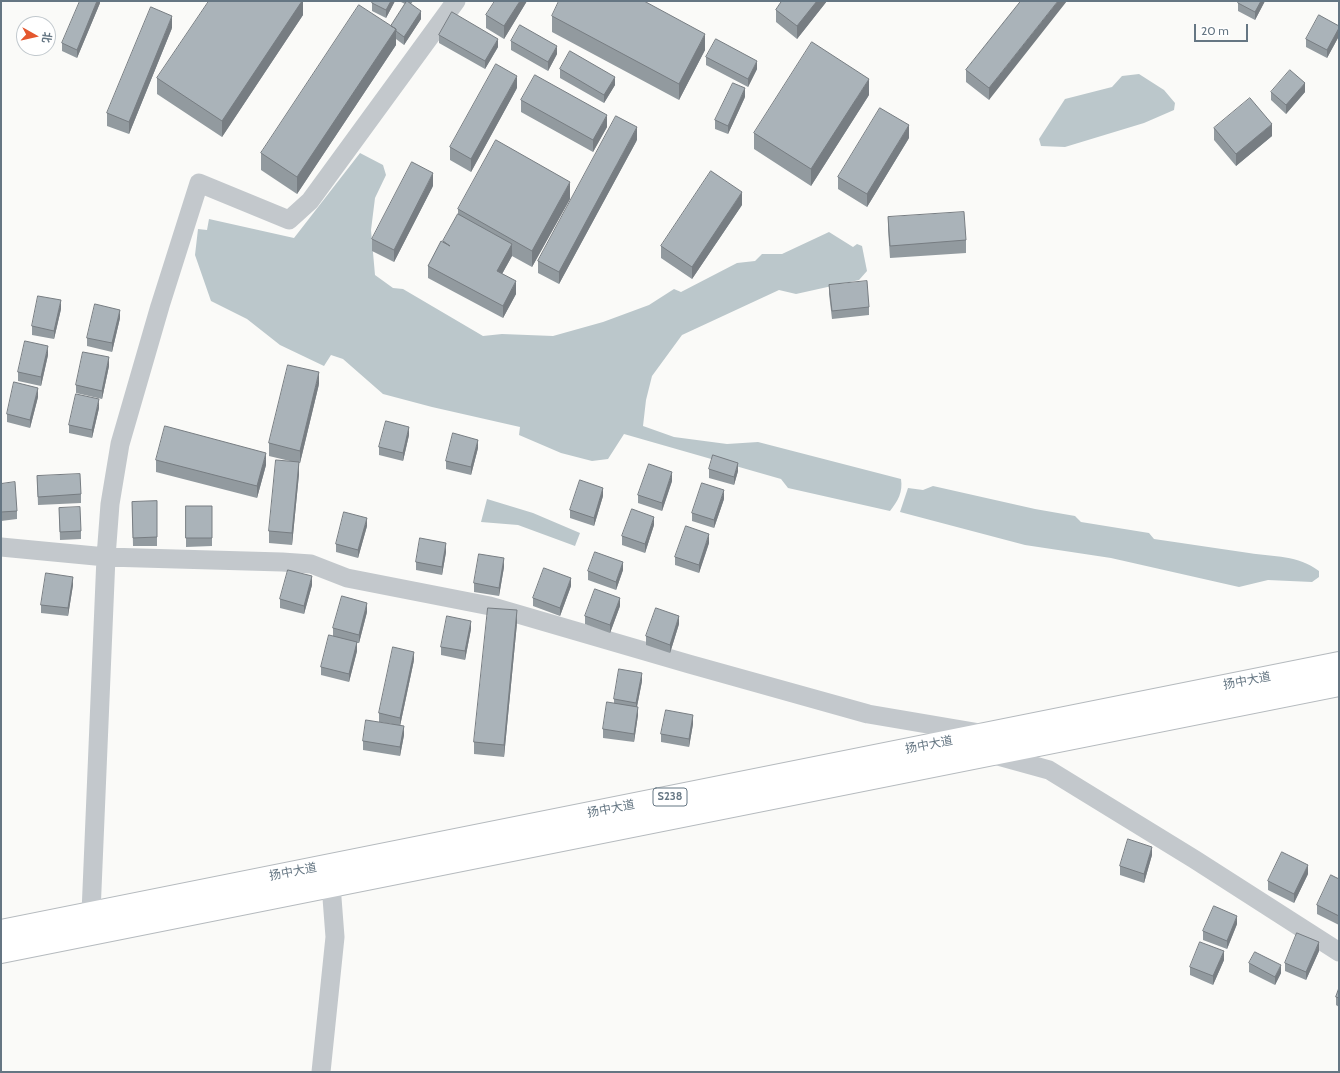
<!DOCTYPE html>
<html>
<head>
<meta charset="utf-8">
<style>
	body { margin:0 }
	#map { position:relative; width:1340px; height:1073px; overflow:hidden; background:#fafaf8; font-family:Cabin,"Noto Sans SC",sans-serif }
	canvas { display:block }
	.frame { position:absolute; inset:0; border:2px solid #657683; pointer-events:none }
	.north { position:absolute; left:16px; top:16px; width:40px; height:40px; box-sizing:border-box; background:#fff; border:1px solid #c1c8cd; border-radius:50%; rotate:98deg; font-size:11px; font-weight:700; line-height:16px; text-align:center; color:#657683 }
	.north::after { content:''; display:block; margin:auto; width:14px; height:18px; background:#e4572e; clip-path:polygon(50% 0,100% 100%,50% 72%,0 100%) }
	.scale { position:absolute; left:1194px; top:24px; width:54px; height:18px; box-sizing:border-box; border:2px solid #657683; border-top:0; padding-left:5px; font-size:12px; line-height:14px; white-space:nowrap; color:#657683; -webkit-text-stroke:3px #fff; paint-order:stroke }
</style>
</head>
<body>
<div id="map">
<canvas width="1340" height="1073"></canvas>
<div class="frame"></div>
<div class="north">北</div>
<div class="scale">20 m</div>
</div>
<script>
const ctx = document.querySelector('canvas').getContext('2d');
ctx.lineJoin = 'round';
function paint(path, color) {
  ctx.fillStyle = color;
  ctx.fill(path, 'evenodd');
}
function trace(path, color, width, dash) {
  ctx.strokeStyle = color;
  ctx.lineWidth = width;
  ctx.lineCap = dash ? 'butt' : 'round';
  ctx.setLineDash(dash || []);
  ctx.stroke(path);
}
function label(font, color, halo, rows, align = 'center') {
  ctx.font = font + ' Cabin,"Noto Sans SC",sans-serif';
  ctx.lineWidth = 4;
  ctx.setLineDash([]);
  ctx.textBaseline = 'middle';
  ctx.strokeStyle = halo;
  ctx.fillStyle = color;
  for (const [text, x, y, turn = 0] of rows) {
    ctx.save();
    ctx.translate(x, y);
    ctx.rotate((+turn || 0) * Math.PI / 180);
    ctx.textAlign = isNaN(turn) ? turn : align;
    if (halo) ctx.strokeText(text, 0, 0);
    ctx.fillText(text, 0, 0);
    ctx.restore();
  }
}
paint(new Path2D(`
	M1139,74L1164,90L1175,103L1174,110L1144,123L1065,147L1041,146L1039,139L1065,99L1112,87L1122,76Z
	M360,153L383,165L386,175L375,198L371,230L375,275L393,288L403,289L483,336L502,334L553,336L603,322L649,305L674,289L681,292L737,263L755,261L762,254H782L829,232L853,247L857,244L862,246L867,271L859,280L796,294L779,290L682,335L652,376L646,400L643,426L674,437L727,444L758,442L901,479C903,492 898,501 890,511L788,488L781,479L624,434L608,459L592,461L561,453L519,435L520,427L432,407L383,394L343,359L331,355L324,366L280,345L247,319L211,301L195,255L198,229L207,230L209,219L294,238Z
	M933,486L1035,509L1075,516L1081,522L1149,533L1154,539C1186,544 1217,548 1249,553C1274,557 1298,555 1319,571V577L1312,582L1268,580L1239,587L1111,558L1025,545L900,512L908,488L923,490Z
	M487,499L533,513L580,533L575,546L518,525L481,522Z`), '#bbc7cb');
const primary = new Path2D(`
	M1,931L1339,663
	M1,952L1339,685`);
trace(primary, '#b5babe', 24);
trace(new Path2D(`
	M1,547L106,557L282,562L311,564L347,578L490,606L689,664L868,714L980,733
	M991,754L1049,770L1194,859L1339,952
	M91,913L106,557L110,504L120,444L160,306L199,183L289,220L310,201L456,1
	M321,1072L335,937L330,872`), '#c3c8cc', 19);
trace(primary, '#fff', 22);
paint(new Path2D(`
	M100,1V3L77,58L62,51V43Z
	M303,1V15L222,137L157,94V78Z
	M373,1H395L386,18L372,11V3Z
	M399,1H413L411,4L421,19L404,45L396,39V45L297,194L261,170V153L391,26L405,4Z
	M527,1L504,39L486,28V15Z
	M782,1H827L797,39L776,22V10Z
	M1021,1L989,100L966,82V70Z
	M1265,1L1255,20L1238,11V3Z
	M552,16L705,50L679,100L552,32Z
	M1339,26V36L1327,58L1306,47V39Z
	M172,28L129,134L107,126V113Z
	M439,35L498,47L485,69L439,43Z
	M511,41L557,54L548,71L511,50Z
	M706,57L757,69L748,87L706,65Z
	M560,69L615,85L604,103L560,78Z
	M517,88L471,172L450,160V147Z
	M1271,92H1305L1286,114L1271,100Z
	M869,95L811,186L754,149V133Z
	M745,97L728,134L715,129V120Z
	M521,100L607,127L593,152L521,112Z
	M1214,128L1272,136L1236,166L1214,140Z
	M909,138L867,207L838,189V177Z
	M637,140L559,284L538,273V261Z
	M433,186L394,262L372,251V239Z
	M570,199L532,267L512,256L502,274L516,294L503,318L428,278V266L443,242L458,214V209Z
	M742,205L692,279L661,258V246Z
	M888,217L966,240V253L890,258L888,230Z
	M829,285L869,307V315L832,319L829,294Z
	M61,309L54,339L32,335V326Z
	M120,318L112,352L87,346V338Z
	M48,355L41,386L18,381V372Z
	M109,366L102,399L76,393V385Z
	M319,384L300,463H299V474L292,545L269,543V531L294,462L269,456V443Z
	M38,397L30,428L7,422V414Z
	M99,408L92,438L69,433V425Z
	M409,435L403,461L379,455V447Z
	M478,448L471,475L446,469V461Z
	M156,460L266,465L257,498L156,472Z
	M709,469L738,471L734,485L709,478Z
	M37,476L81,494V503L38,505Z
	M672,481L662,511L638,503V495Z
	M1,484L17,511V519L1,521Z
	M603,496L594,526L570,518V510Z
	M724,499L714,528L692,521V513Z
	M157,501V546H133L132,502Z
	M186,506H212V546L186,547Z
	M59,508L81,531V539L60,540Z
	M654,525L645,553L622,545V536Z
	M367,526L358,558L336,552V544Z
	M709,543L699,573L675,565V557Z
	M446,552L442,575L416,570V562Z
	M504,567L499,596L474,592V583Z
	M623,570L616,590L588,580V571Z
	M73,585L68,616L41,613V605Z
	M312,585L304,614L280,608V599Z
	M571,586L560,616L533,606V598Z
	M620,606L610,633L585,624V616Z
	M367,612L359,643H357V651L349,682L321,675V667L333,636V628Z
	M517,623L504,757L474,754V742Z
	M679,624L670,653L646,645V636Z
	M471,629L465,660L441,655V647Z
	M414,660L400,726L404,735L400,756L363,750V741L392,724L379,722V713Z
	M642,681L637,706L638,715L634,742L603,738V729L614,703V699Z
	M693,724L689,747L661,742V734Z
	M1152,855L1144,883L1120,875V866Z
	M1308,874L1294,903L1268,890V881Z
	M1339,879V925L1317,914V905Z
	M1237,924L1227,949L1203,940V931Z
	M1319,951L1306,980L1285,971V963Z
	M1224,960L1213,985L1190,975V967Z
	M1249,963L1281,973L1275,985L1249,972Z
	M1339,988V1007L1336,1005V997Z`), '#929a9f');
paint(new Path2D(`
	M97,1H100V3L77,58V50Z
	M302,1H303V15L222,137V121Z
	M391,1H395L386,18V10Z
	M520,1H527L504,39V26Z
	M817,1H827L797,39V26Z
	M1058,1H1067L989,100V88Z
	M1261,1H1265L1255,20V12Z
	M421,11V19L404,45V37Z
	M172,16V28L129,134V122Z
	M1339,28V36L1327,58V50Z
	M396,29V45L297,194V177Z
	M705,34V50L679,100V84Z
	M498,39V47L485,69V61Z
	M557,46V54L548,71V62Z
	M757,61V69L748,87V79Z
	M517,76V88L471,172V159Z
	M615,77V85L604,103V95Z
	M869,79V95L811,186V169Z
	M1305,83V92L1286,114V105Z
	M745,88V97L728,134V126Z
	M607,115V127L593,152V140Z
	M1272,124V136L1236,166V154Z
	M909,125V138L867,207V194Z
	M637,127V140L559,284V272Z
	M433,173V186L394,262V250Z
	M570,182V199L532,267V251Z
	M742,192V205L692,279V267Z
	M512,244V256L497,283V271Z
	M516,281V294L503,318V306Z
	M61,300V309L54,339V331Z
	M120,310V318L112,352V343Z
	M48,346V355L41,386V377Z
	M109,357V366L102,399V391Z
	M319,372V384L300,463V451Z
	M38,388V397L30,428V420Z
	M99,399V408L92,438V430Z
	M409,427V435L403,461V453Z
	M478,440V448L471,475V467Z
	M266,453V465L257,498V486Z
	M299,462V474L292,545V533Z
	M738,463V471L734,485V477Z
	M672,472V481L662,511V503Z
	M603,488V496L594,526V518Z
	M724,490V499L714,528V520Z
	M654,517V525L645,553V544Z
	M367,518V526L358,558V550Z
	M709,534V543L699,573V565Z
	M446,543V552L442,575V567Z
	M504,558V567L499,596V588Z
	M623,562V570L616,590V582Z
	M312,576V585L304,614V606Z
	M73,577V585L68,616V608Z
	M571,578V586L560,616V608Z
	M620,598V606L610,633V625Z
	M367,603V612L359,643V635Z
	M517,610V623L504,757V745Z
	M679,616V624L670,653V645Z
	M471,621V629L465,660V651Z
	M357,642V651L349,682V674Z
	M414,652V660L400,726V718Z
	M642,673V681L636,712V703Z
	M638,707V715L634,742V734Z
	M693,715V724L689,747V739Z
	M404,726V735L400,756V747Z
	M1152,847V855L1144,883V874Z
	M1308,865V874L1294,903V894Z
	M1237,916V924L1227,949V941Z
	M1319,942V951L1306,980V972Z
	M1224,951V960L1213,985V976Z
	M1281,965V973L1275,985V977Z`), '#777d82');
const building = new Path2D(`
	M80,1H97L77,50L62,43Z
	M209,1H302L222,121L157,78Z
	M373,1H391L386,10L372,3Z
	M407,1L421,11L404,37L396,31V29L391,26Z
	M495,1H520L504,26L486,15Z
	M559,1H644L705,34L679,84L552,16Z
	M782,1H817L797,26L776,10Z
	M1021,1H1058L989,88L966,70Z
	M1239,1H1261L1255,12L1238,3Z
	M359,5L396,29L297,177L261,153Z
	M151,7L172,16L129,122L107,113Z
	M452,12L498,39L485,61L439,35Z
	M1319,15L1339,26V28L1327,50L1306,39Z
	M520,25L557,46L548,62L511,41Z
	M716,39L757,61L748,79L706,57Z
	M812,42L869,79L811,169L754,133Z
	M570,51L615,77L604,95L560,69Z
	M496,64L517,76L471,159L450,147Z
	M1290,70L1305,83L1286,105L1271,92Z
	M535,75L607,115L593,140L521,100Z
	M733,83L745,88L728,126L715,120Z
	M1250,98L1272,124L1236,154L1214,128Z
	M880,108L909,125L867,194L838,177Z
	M616,116L637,127L559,272L538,261Z
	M496,140L570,182L532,251L458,209Z
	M412,162L433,173L394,250L372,239Z
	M711,171L742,192L692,267L661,246Z
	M964,212L966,240L890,246L888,217Z
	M458,214L512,244L497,271L516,281L503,306L428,266L441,241L450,246L443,241Z
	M867,281L869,307L832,311L829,285Z
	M38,296L61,300L54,331L32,326Z
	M95,304L120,310L112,343L87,338Z
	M25,341L48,346L41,377L18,372Z
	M83,352L109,357L102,391L76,385Z
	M288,365L319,372L300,451L269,443Z
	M14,382L38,388L30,420L7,414Z
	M76,394L99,399L92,430L69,425Z
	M386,421L409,427L403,453L379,447Z
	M165,426L266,453L257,486L156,460Z
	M453,433L478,440L471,467L446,461Z
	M713,455L738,463L734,477L709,469Z
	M276,460L299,462L292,533L269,531Z
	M649,464L672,472L662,503L638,495Z
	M80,474L81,494L38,497L37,476Z
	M580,480L603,488L594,518L570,510Z
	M15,482L17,511L1,512V484Z
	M702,483L724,490L714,520L692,513Z
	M157,501V537L133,538L132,502Z
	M186,506H212V538H186Z
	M80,507L81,531L60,532L59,508Z
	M632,509L654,517L645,544L622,536Z
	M344,512L367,518L358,550L336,544Z
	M686,526L709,534L699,565L675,557Z
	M420,538L446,543L442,567L416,562Z
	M595,552L623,562L616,582L588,571Z
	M479,554L504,558L499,588L474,583Z
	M544,568L571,578L560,608L533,598Z
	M288,570L312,576L304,606L280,599Z
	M46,573L73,577L68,608L41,605Z
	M595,589L620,598L610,625L585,616Z
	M342,596L367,603L359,635L333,628Z
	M488,608L517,610L504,745L474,742Z
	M656,608L679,616L670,645L646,636Z
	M447,616L471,621L465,651L441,647Z
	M329,635L357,642L349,674L321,667Z
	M393,647L414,652L400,718L379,713Z
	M619,669L642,673L636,703L614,699Z
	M607,702L638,707L634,734L603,729Z
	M666,710L693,715L689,739L661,734Z
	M366,720L404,726L400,747L363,741Z
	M1128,839L1152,847L1144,874L1120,866Z
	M1282,852L1308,865L1294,894L1268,881Z
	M1331,875L1339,879V916L1317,905Z
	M1214,906L1237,916L1227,941L1203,931Z
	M1297,933L1319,942L1306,972L1285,963Z
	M1200,942L1224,951L1213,976L1190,967Z
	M1255,952L1281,965L1275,977L1249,963Z
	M1339,988V998L1336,997Z`);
paint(building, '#aab3b9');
trace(building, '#777d82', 1);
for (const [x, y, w] of [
	[670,797,34]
]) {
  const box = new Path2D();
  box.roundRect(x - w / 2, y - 9, w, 18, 3);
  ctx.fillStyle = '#fff';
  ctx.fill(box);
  trace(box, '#657683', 1);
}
label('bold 11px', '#657683', null, [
	["S238",670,797]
]);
label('12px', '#657683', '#fff', [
	["扬中大道",1247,681,-11],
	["扬中大道",929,745,-11],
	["扬中大道",611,809,-11],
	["扬中大道",293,872,-11]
]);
</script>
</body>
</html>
